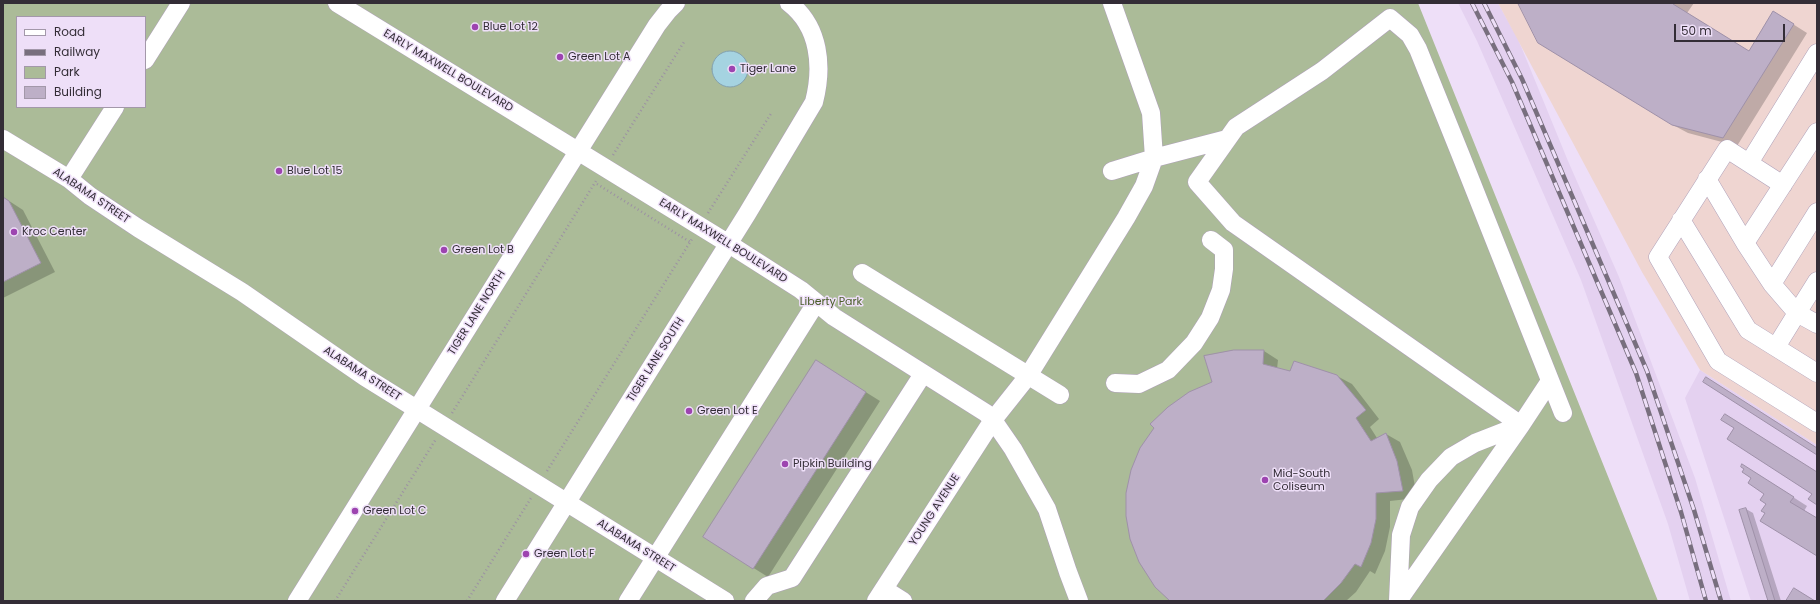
<!DOCTYPE html>
<html>
<head>
<meta charset="utf-8">
<style>
	body { margin:0 }
	#map { position:relative; width:1820px; height:604px; overflow:hidden; background:#eedff8; font-family:Poppins,sans-serif }
	canvas { display:block }
	.frame { position:absolute; inset:0; border:4px solid #332d36; pointer-events:none }
	.legend { position:absolute; left:16px; top:16px; width:130px; height:92px; box-sizing:border-box; background:#eedff8; border:1px solid #a398aa; margin:0; padding:5px 7px; list-style:none; font-size:12px; color:#332d36 }
	.legend li { display:flex; align-items:center; gap:8px; height:20px }
	.legend b { width:20px; border:1px solid #a398aa }
	.scale { position:absolute; left:1674px; top:24px; width:111px; height:18px; box-sizing:border-box; border:2px solid #332d36; border-top:0; padding-left:5px; font-size:12px; line-height:14px; white-space:nowrap; color:#332d36; -webkit-text-stroke:3px #eedff8; paint-order:stroke }
</style>
</head>
<body>
<div id="map">
<canvas width="1820" height="604"></canvas>
<div class="frame"></div>
<ul class="legend">
<li><b style="height:5px;background:#fff"></b>Road</li>
<li><b style="height:5px;background:#786f7e"></b>Railway</li>
<li><b style="height:11px;background:#abbb98"></b>Park</li>
<li><b style="height:11px;background:#bdafc7"></b>Building</li>
</ul>
<div class="scale">50 m</div>
</div>
<script>
const ctx = document.querySelector('canvas').getContext('2d');
ctx.lineJoin = 'round';
function paint(path, color) {
  ctx.fillStyle = color;
  ctx.fill(path, 'evenodd');
}
function trace(path, color, width, dash) {
  ctx.strokeStyle = color;
  ctx.lineWidth = width;
  ctx.lineCap = dash ? 'butt' : 'round';
  ctx.setLineDash(dash || []);
  ctx.stroke(path);
}
function label(font, color, halo, rows, align = 'center') {
  ctx.font = font + ' Poppins,sans-serif';
  ctx.lineWidth = 3;
  ctx.setLineDash([]);
  ctx.textBaseline = 'middle';
  ctx.strokeStyle = halo;
  ctx.fillStyle = color;
  for (const [text, x, y, turn = 0] of rows) {
    ctx.save();
    ctx.translate(x, y);
    ctx.rotate((+turn || 0) * Math.PI / 180);
    ctx.textAlign = isNaN(turn) ? turn : align;
    if (halo) ctx.strokeText(text, 0, 0);
    ctx.fillText(text, 0, 0);
    ctx.restore();
  }
}
paint(new Path2D(`
	M1458,3H1498L1518,39L1568,161L1619,277L1695,478L1731,601H1690L1668,524L1581,280L1477,41Z
	M1700,370L1817,445V601H1751L1685,398Z`), '#e4d1f0');
paint(new Path2D(`
	M1498,3H1817V445L1700,370L1642,272Z`), '#efd5d1');
paint(new Path2D(`
	M3,3H1418L1658,601H3ZM17,17H145V107H17Z`), '#abbb98');
const water = new Path2D(`
	M712 69a18 18 0 1 1 36 0a18 18 0 1 1-36 0Z`);
paint(water, '#a5d3e1');
trace(water, '#83a1ae', 1);
paint(new Path2D(`
	M1519,3H1694L1687,13L1749,52L1788,21L1807,33L1737,146L1688,133L1673,125Z
	M3,197L23,210L55,272L3,298Z
	M1234,351H1264L1278,360L1277,369L1291,373L1337,376L1352,384L1379,419L1370,427L1377,438L1386,434L1400,442L1412,470L1417,498L1390,501V527L1385,551L1375,574L1370,571L1356,592L1346,601H1172L1213,383Z
	M816,361L880,401L768,577L704,537Z
	M1757,474L1807,506L1804,511L1817,519V555L1767,513L1766,493Z
	M1746,509L1753,513L1781,601H1769Z`), '#0003');
const building = new Path2D(`
	M1518,3H1674L1673,4L1749,51L1773,11L1794,24L1723,138L1672,125L1538,43Z
	M3,197L9,201L41,263L3,282Z
	M1234,350H1264L1263,364L1290,371L1294,361L1337,375L1366,410L1356,418L1371,441L1386,433L1397,461L1403,491L1376,493V519L1371,543L1361,567L1355,564L1341,583L1323,601H1170L1155,587L1139,562L1130,539L1126,516V493L1131,470L1140,448L1154,428L1150,424L1168,407L1189,392L1212,382L1204,356Z
	M816,360L866,392L753,569L703,537Z
	M1706,377L1817,448V455L1703,382Z
	M1725,414L1817,472V505L1808,499L1812,494L1727,439L1734,428L1721,420Z
	M1742,464L1794,497L1790,502L1817,518V556L1760,521L1765,513L1761,511L1766,504L1760,500L1764,494L1748,483L1751,478L1742,472L1744,469L1741,467Z
	M1746,508L1775,601H1768L1739,510Z
	M1794,588L1815,601H1786Z`);
paint(building, '#bdafc7');
trace(building, '#9f91a9', 1);
const minor = new Path2D(`
	M337,3L729,244L801,290L834,317L986,413L993,420L1013,449L1047,509L1068,572L1079,601
	M145,60L181,3
	M3,139L69,179L90,196L138,228L242,292L365,377L725,601
	M1749,163L1817,53
	M1112,171L1154,158L1227,139
	M69,179L115,107
	M1707,179L1745,243
	M1783,185L1727,149L1658,257L1718,361L1817,423
	M1817,212L1772,284L1797,313L1817,281
	M1681,220L1748,330L1817,373
	M862,273L1060,395
	M1772,284L1745,243L1817,132
	M1776,347L1797,313L1817,324
	M1550,381L1521,425L1233,223L1197,182L1236,127L1322,71L1390,18L1410,35L1418,49C1467,170 1515,291 1563,413
	M1115,383L1139,384L1168,370L1194,343L1210,318L1221,290L1224,269V250L1211,240
	M884,589L903,601
	M297,601L657,25L668,11L676,3
	M505,601L747,214L814,102C823,67 820,27 789,3
	M628,601L816,303
	M754,601L767,586L792,578L923,374
	M876,601L993,420L1028,376L1126,218L1144,186L1154,158L1151,113L1112,3
	M1398,601L1401,535L1410,507L1429,480L1451,457L1475,443L1521,425
	M1398,601L1521,425`);
trace(minor, '#afa1b9', 19);
trace(new Path2D(`
	M613,155L684,42
	M597,184L690,242
	M708,213L772,112
	M452,413L596,181
	M547,471L692,239
	M335,601L436,439
	M467,601L531,498`), '#9c91a3', 2.5, [1, 3]);
trace(minor, '#fff', 18);
const rail = new Path2D(`
	M1472,3L1512,82L1636,373L1681,512L1706,601
	M1484,3L1522,79L1647,371L1694,510L1721,601`);
trace(rail, '#786f7e', 4.5);
trace(rail, '#eedff8', 3, [9]);
for (const [x, y, r, color] of [
	[475,27,4,"#9d44b0"],
	[560,57,4,"#9d44b0"],
	[732,69,4,"#9d44b0"],
	[279,171,4,"#9d44b0"],
	[14,232,4,"#9d44b0"],
	[444,250,4,"#9d44b0"],
	[689,411,4,"#9d44b0"],
	[785,464,4,"#9d44b0"],
	[1265,480,4,"#9d44b0"],
	[355,511,4,"#9d44b0"],
	[526,554,4,"#9d44b0"]
]) {
  const dot = new Path2D();
  dot.arc(x, y, r, 0, 2 * Math.PI);
  ctx.fillStyle = color;
  ctx.fill(dot);
  trace(dot, '#eedff8', 1.5);
}
label('11px', '#332d36', '#eedff8', [
	["Blue Lot 12",483,27],
	["Green Lot A",568,57],
	["Tiger Lane",740,69],
	["Blue Lot 15",287,171],
	["Kroc Center",22,232],
	["Green Lot B",452,250],
	["Green Lot E",697,411],
	["Pipkin Building",793,464],
	["Mid-South",1273,474],
	["Coliseum",1273,487],
	["Green Lot C",363,511],
	["Green Lot F",534,554]
], 'left');
label('11px', '#332d36', '#eedff8', [
	["EARLY MAXWELL BOULEVARD",448,71,31],
	["ALABAMA STREET",91,196,34],
	["EARLY MAXWELL BOULEVARD",723,241,32],
	["TIGER LANE NORTH",477,313,-58],
	["TIGER LANE SOUTH",656,360,-58],
	["ALABAMA STREET",362,374,33],
	["YOUNG AVENUE",935,510,-57],
	["ALABAMA STREET",636,546,32]
]);
label('11px', '#4a5e29', '#eedff8', [
	["Liberty Park",831,302]
]);
</script>
</body>
</html>
